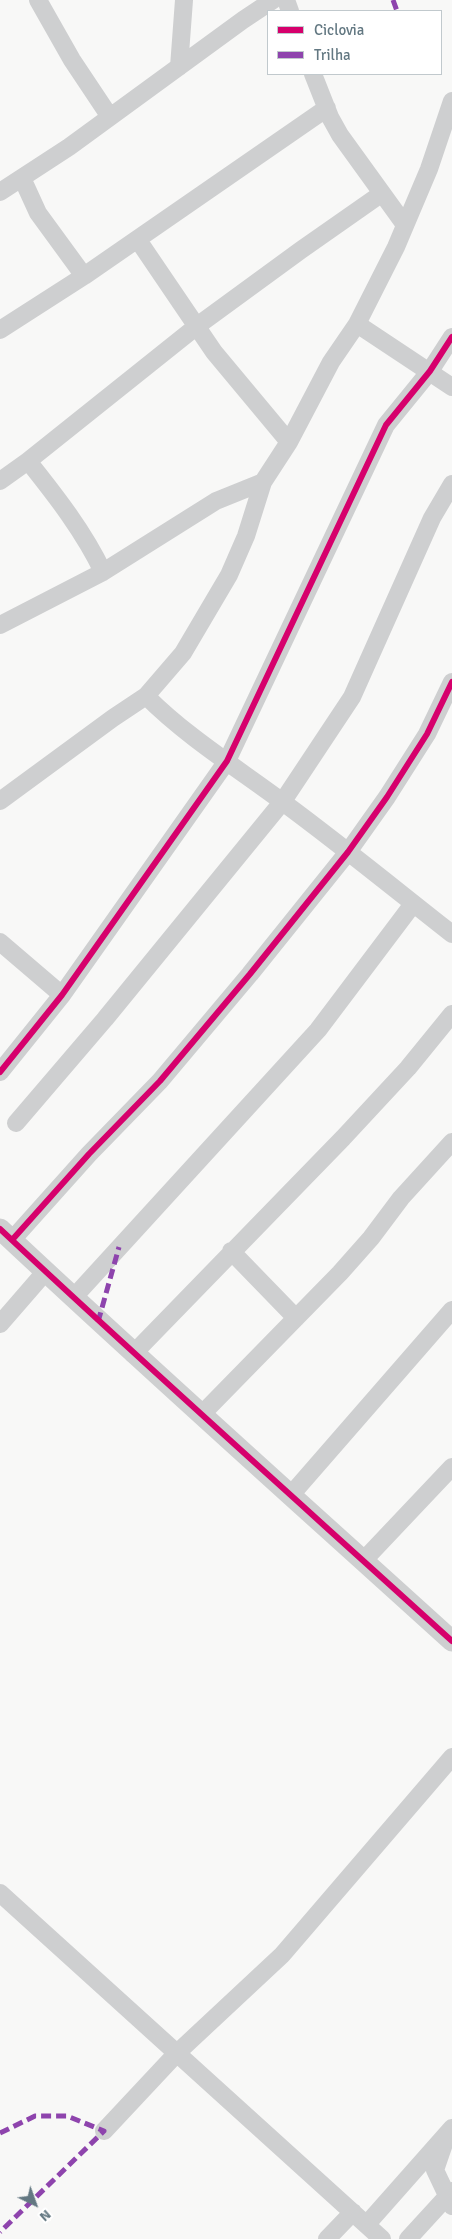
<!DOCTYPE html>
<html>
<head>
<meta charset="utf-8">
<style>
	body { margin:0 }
	#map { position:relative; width:452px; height:2239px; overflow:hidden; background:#f8f8f7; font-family:Signika,sans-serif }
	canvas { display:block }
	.legend { position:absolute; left:267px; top:10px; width:175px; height:65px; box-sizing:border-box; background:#fff; border:1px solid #c1c9cd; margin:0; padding:6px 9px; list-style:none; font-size:15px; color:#637882 }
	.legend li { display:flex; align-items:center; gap:10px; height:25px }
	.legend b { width:25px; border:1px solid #c1c9cd }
	.north { position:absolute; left:10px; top:2179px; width:50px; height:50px; -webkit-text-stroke:4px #fff; paint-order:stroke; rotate:138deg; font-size:14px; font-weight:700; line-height:20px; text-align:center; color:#637882 }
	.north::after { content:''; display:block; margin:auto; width:18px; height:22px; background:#637882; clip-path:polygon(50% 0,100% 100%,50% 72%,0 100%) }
</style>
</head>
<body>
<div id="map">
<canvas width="452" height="2239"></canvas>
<ul class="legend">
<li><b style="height:6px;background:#d6006c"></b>Ciclovia</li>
<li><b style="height:6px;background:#8e44ad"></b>Trilha</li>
</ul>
<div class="north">N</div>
</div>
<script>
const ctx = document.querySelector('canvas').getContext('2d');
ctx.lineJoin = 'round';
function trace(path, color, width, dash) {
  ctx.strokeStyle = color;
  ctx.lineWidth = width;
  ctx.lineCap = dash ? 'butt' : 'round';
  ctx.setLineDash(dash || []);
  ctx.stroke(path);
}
trace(new Path2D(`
	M38,0L72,60L110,117
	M286,0L290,11
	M179,67L184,0
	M313,74L330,117L340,135L405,225
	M22,178L38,213L84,276
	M0,192L69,147L243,20L273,0
	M138,240L214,352L289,442
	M357,324L452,387
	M0,330L84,276L327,108
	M28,461C56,496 84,532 103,572
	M0,481L28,461L197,326L301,250L381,194
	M0,625L103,572L216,501L263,482
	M146,696C187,737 237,768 284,803C341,845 396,890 452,934
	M0,801L113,718L146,696L183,653L229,575L246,536L263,482L289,442L331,362L357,324L396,247L429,169L452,101
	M0,942L62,995
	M0,1072L62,995L227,761L386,425L430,371L452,337
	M16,1123L105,1019L283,801L352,697L432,518L452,484
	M12,1240L89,1154L160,1081L250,974L348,852L387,797L427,734L452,682
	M231,1251L296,1318
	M74,1297L318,1030L413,904
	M0,1324L46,1271
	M133,1354L343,1138L408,1068L452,1014
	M202,1414L340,1273L371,1238L401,1198L452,1142
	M290,1496L452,1310
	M363,1561L452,1467
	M0,1893L382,2239
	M104,2131L177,2053L282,1955L452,1757
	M445,2141L435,2170L452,2206
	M367,2224L452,2128
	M327,2239L353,2212
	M408,2239L452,2191`), '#cecfd0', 18);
trace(new Path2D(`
	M0,1229C148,1368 301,1504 452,1641`), '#cecfd0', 21);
trace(new Path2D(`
	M393,0L397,11
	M98,1322L119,1247
	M0,2133L35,2116H67L104,2131L0,2232`), '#8e44ad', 5, [10, 5]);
trace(new Path2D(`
	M0,1072L62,995L227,761L386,425L430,371L452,337
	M0,1229C148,1368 301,1504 452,1641
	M12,1240L89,1154L160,1081L250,974L348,852L387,797L427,734L452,682`), '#d6006c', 6);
</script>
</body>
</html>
